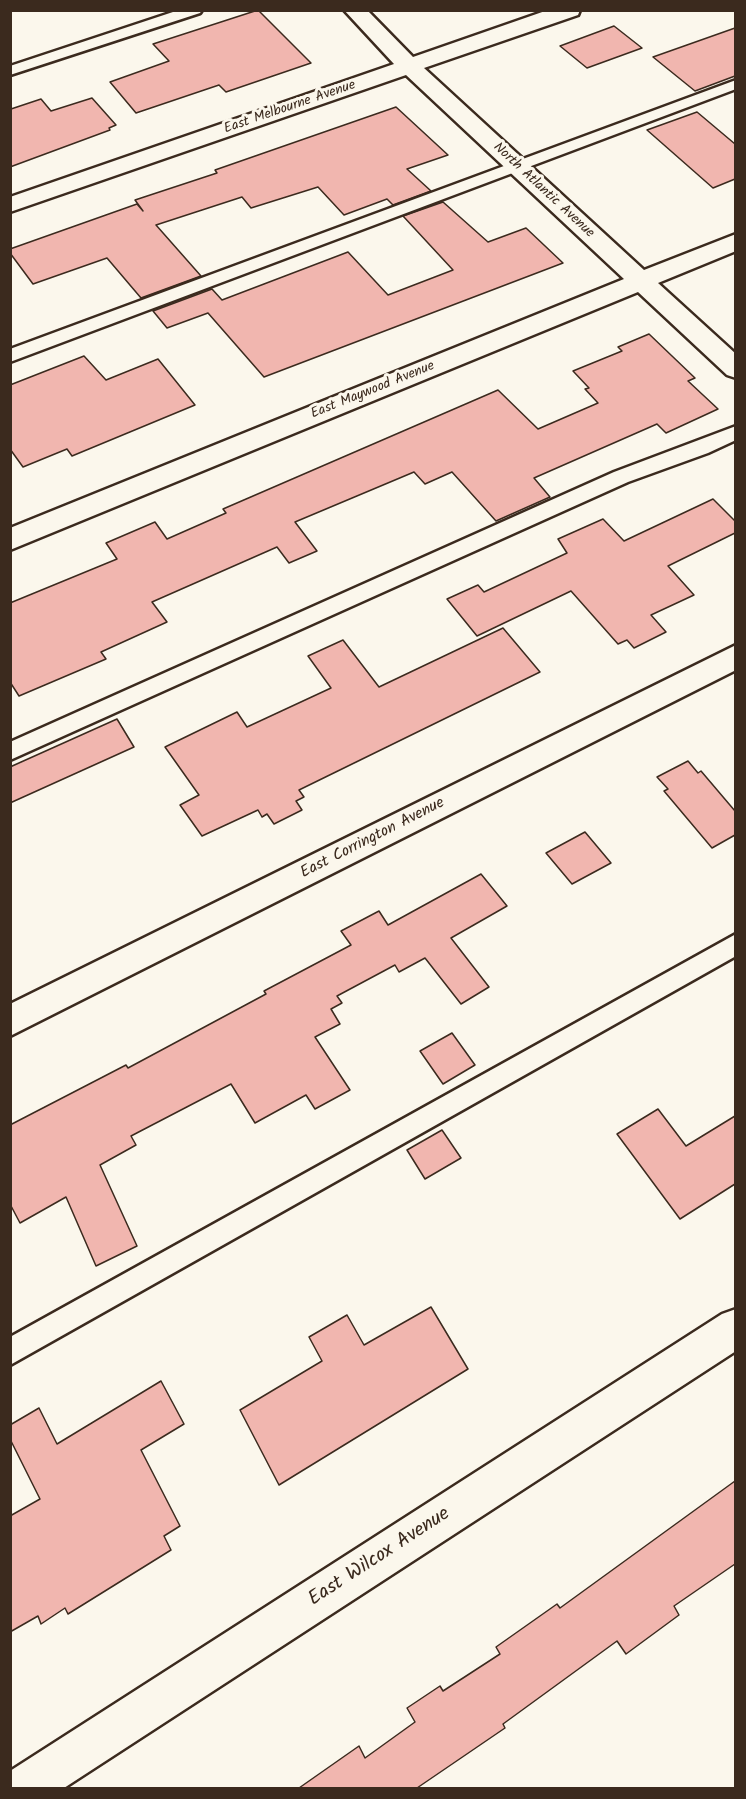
<!DOCTYPE html>
<html>
<head>
<meta charset="utf-8">
<style>
	body { margin:0 }
	#map { position:relative; width:746px; height:1799px; overflow:hidden; background:#fbf7ec; font-family:Kalam,sans-serif }
	canvas { display:block }
	.frame { position:absolute; inset:0; border:12px solid #3b2a1e; pointer-events:none }
</style>
</head>
<body>
<div id="map">
<canvas width="746" height="1799"></canvas>
<div class="frame"></div>
</div>
<script>
const ctx = document.querySelector('canvas').getContext('2d');
ctx.lineJoin = 'round';
function paint(path, color) {
  ctx.fillStyle = color;
  ctx.fill(path, 'evenodd');
}
function trace(path, color, width, dash) {
  ctx.strokeStyle = color;
  ctx.lineWidth = width;
  ctx.lineCap = dash ? 'butt' : 'round';
  ctx.setLineDash(dash || []);
  ctx.stroke(path);
}
function label(font, color, halo, rows, align = 'center') {
  ctx.font = font + ' Kalam,sans-serif';
  ctx.lineWidth = 6;
  ctx.setLineDash([]);
  ctx.textBaseline = 'middle';
  ctx.strokeStyle = halo;
  ctx.fillStyle = color;
  for (const [text, x, y, turn = 0] of rows) {
    ctx.save();
    ctx.translate(x, y);
    ctx.rotate((+turn || 0) * Math.PI / 180);
    ctx.textAlign = isNaN(turn) ? turn : align;
    if (halo) ctx.strokeText(text, 0, 0);
    ctx.fillText(text, 0, 0);
    ctx.restore();
  }
}
const building = new Path2D(`
	M258,10L311,63L226,92L219,85L136,113L110,82L169,61L153,44Z
	M614,26L642,48L587,68L560,46Z
	M735,28V76L695,91L653,57Z
	M92,98L116,125L109,128L110,130L10,167L11,109L41,99L51,111Z
	M396,107L448,155L407,169L431,191L393,205L387,199L344,215L318,187L251,208L242,197L156,225L201,276L141,298L107,258L33,284L10,253V249L137,204L143,211L135,200L217,173L215,170Z
	M697,112L735,144V179L713,188L647,130Z
	M443,202L488,242L526,228L563,263L264,377L208,313L167,328L153,311L212,289L222,300L348,252L388,295L453,270L403,216Z
	M649,334L695,378L688,381L718,409L666,433L657,424L534,478L550,497L496,521L452,472L425,484L414,472L295,522L317,551L289,563L277,547L152,602L167,622L101,652L106,659L19,696L10,682V603L117,559L106,543L155,522L167,539L226,513L223,509L498,390L538,429L598,403L585,389L589,388L573,371L622,351L618,347Z
	M84,356L106,380L158,359L195,405L72,456L67,449L23,467L10,449V385Z
	M713,499L735,521V533L668,566L694,595L651,615L666,632L634,648L627,640L618,644L571,591L477,636L447,599L478,585L484,592L567,553L558,539L603,519L624,541Z
	M503,628L540,672L299,790L304,797L296,801L302,810L274,824L267,814L262,817L258,810L202,836L180,805L199,795L165,747L237,712L247,727L331,688L308,656L343,640L379,687Z
	M117,719L134,747L10,803V767Z
	M688,761L698,773L701,771L735,811V835L712,848L664,791L668,789L657,777Z
	M585,832L611,863L572,884L546,853Z
	M481,874L507,906L451,938L489,987L461,1004L425,958L399,972L395,965L337,996L342,1003L331,1009L340,1024L315,1037L350,1090L315,1109L306,1095L255,1123L231,1084L131,1136L136,1145L100,1165L137,1246L96,1266L66,1197L20,1223L10,1204V1125L126,1065L128,1068L266,994L264,991L351,945L341,931L379,911L388,925Z
	M452,1033L475,1065L443,1084L420,1051Z
	M658,1109L686,1146L735,1116V1184L680,1219L617,1134Z
	M442,1130L461,1158L425,1179L407,1150Z
	M431,1307L468,1369L279,1485L240,1410L322,1361L309,1337L347,1315L364,1345Z
	M161,1381L184,1424L141,1450L180,1526L164,1536L171,1550L68,1614L65,1608L41,1624L38,1616L10,1632V1516L40,1499L10,1439V1425L39,1408L57,1444Z
	M735,1481V1564L674,1606L679,1615L626,1654L617,1641L503,1724L505,1728L417,1788H299L359,1746L365,1758L415,1722L407,1708L440,1686L443,1691L500,1654L496,1647L557,1604L560,1608Z`);
paint(building, '#f1b6af');
trace(building, '#3b2a1e', 1.5);
const service = new Path2D(`
	M179,10H202L200,13L10,75V66Z
	M736,80V89L10,362V349Z
	M736,426V440L708,453L628,482L10,760V742L614,472Z
	M736,934V956L10,1365V1337Z`);
const minor = new Path2D(`
	M344,10H367L413,57L548,10H580L578,15L424,68L644,270L736,234V251L658,283L736,354V378L727,375L638,292L10,550V528L624,279L406,75L10,212V197L394,64Z
	M736,645V670L10,1036V1004Z
	M736,1309V1351L64,1788H10V1771L722,1314Z`);
trace(service, '#3b2a1e', 5);
trace(minor, '#3b2a1e', 5);
paint(service, '#fbf7ec');
paint(minor, '#fbf7ec');
label('14px', '#3b2a1e', '#fbf7ec', [
	["East Melbourne Avenue",290,108,-19],
	["North Atlantic Avenue",543,191,43],
	["East Maywood Avenue",373,391,-22]
]);
label('16px', '#3b2a1e', '#fbf7ec', [
	["East Corrington Avenue",373,839,-27]
]);
label('20px', '#3b2a1e', '#fbf7ec', [
	["East Wilcox Avenue",380,1558,-33]
]);
</script>
</body>
</html>
